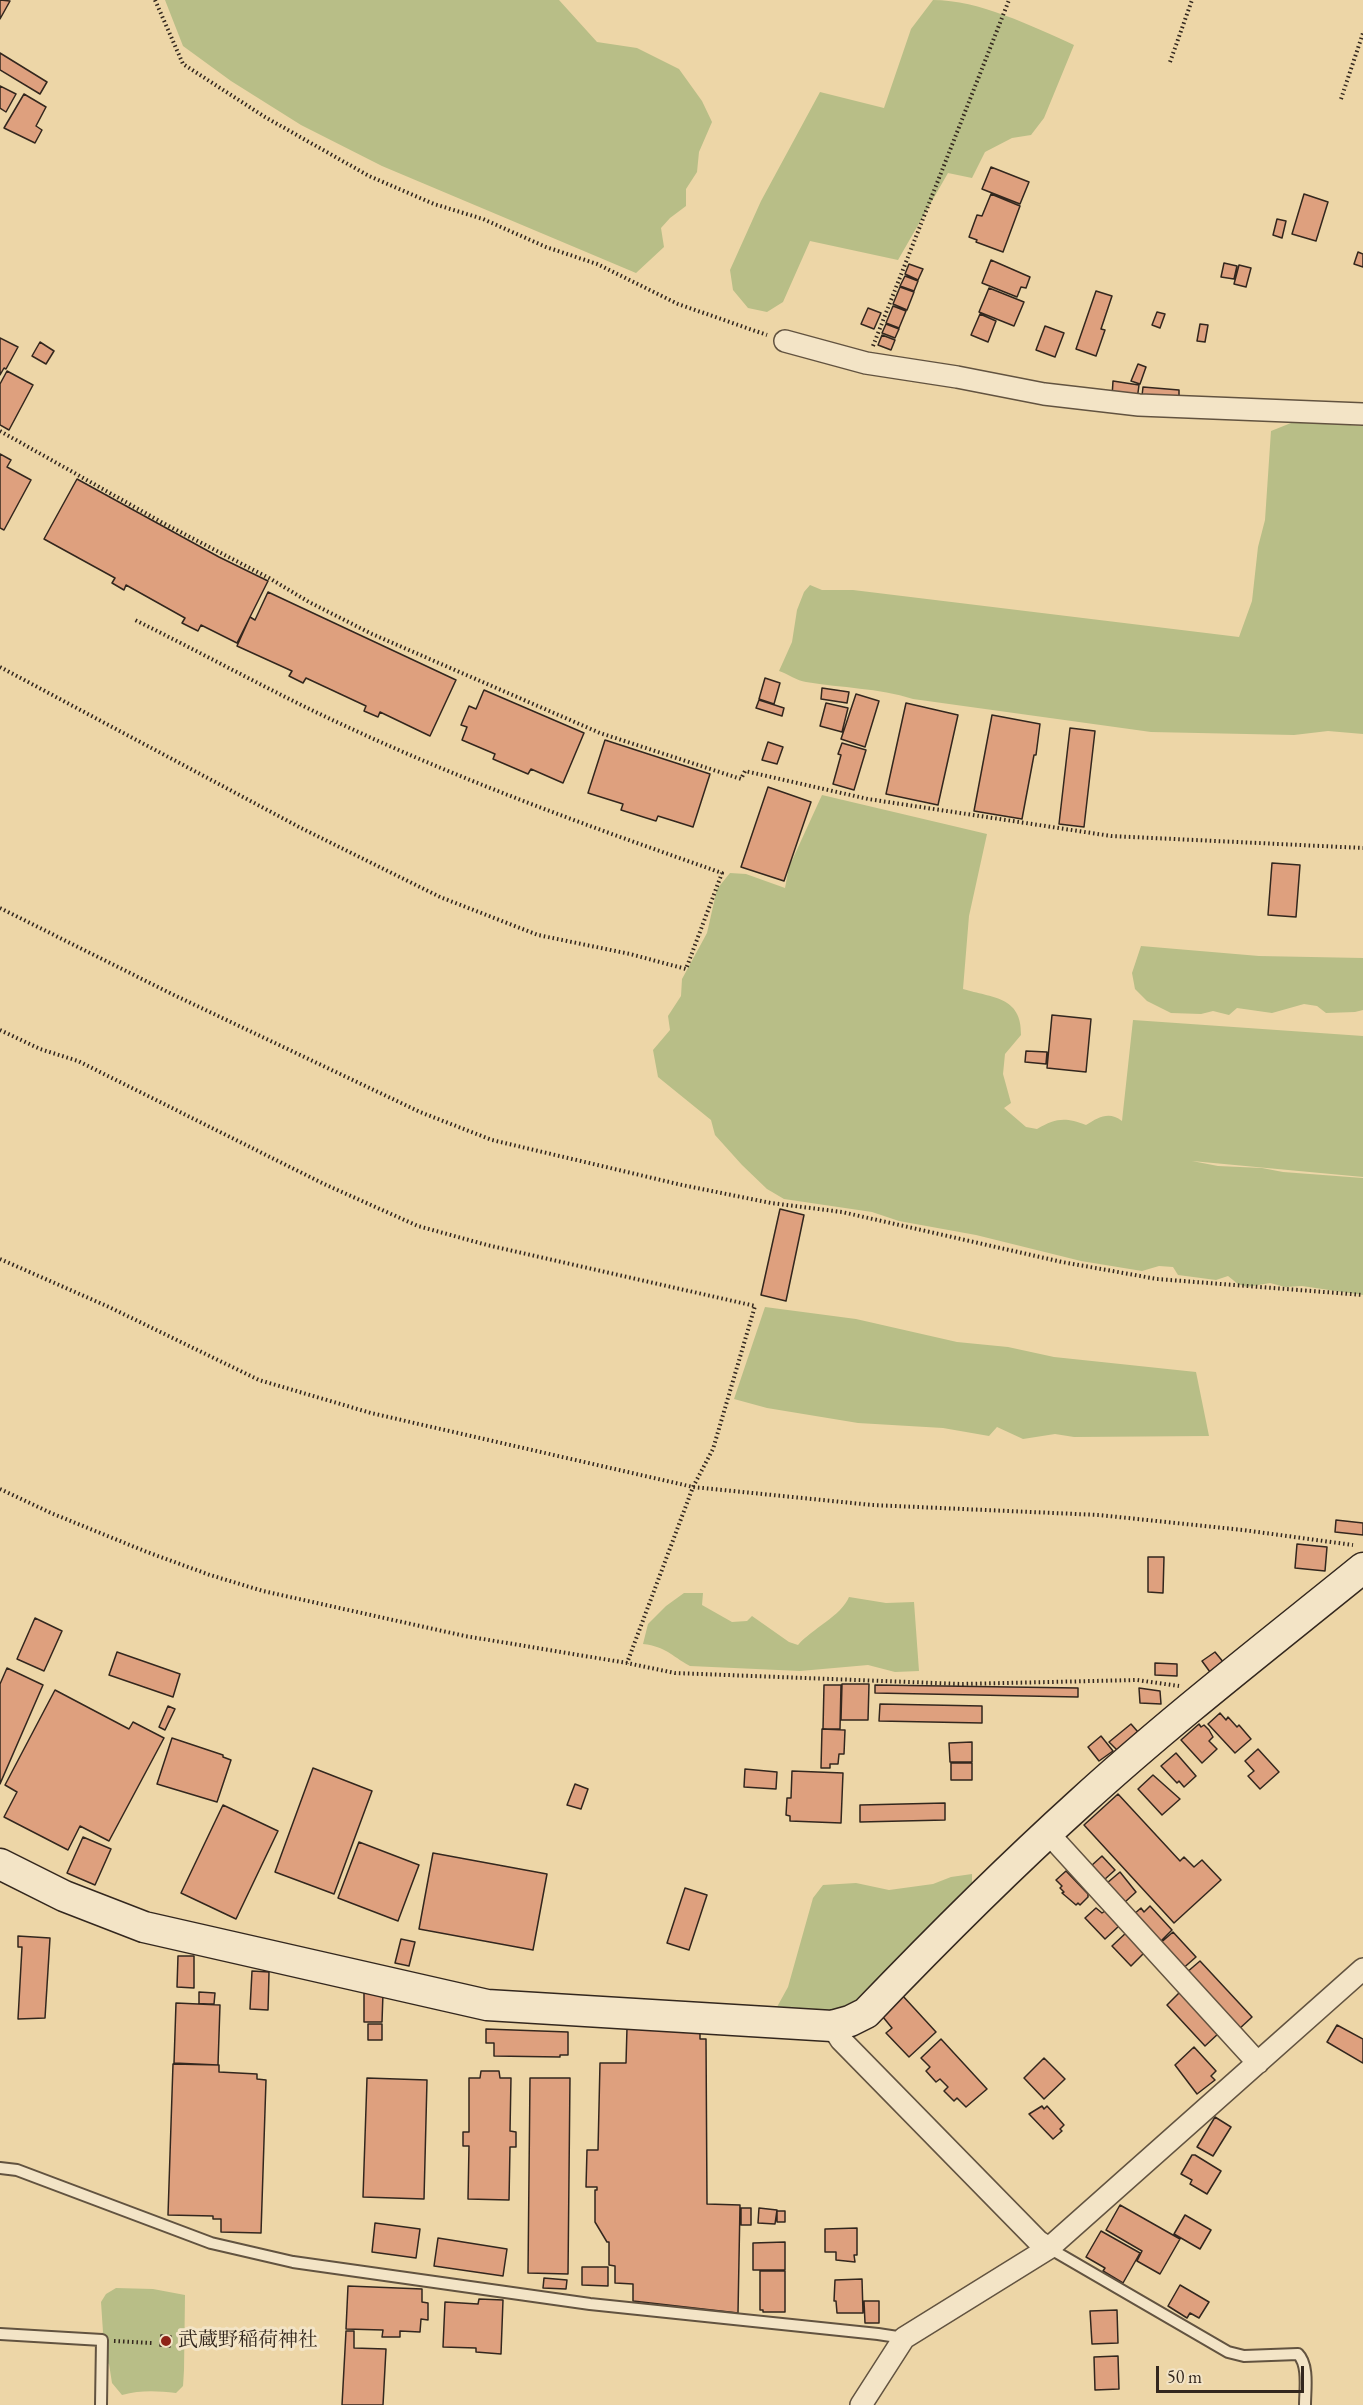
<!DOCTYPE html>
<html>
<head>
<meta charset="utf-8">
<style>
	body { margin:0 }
	#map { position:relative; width:1363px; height:2405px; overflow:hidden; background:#edd6a7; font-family:"EB Garamond",serif }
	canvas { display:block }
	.scale { position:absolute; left:1156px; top:2366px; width:148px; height:27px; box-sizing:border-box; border:3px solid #33271e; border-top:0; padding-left:8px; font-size:18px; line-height:21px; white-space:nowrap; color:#33271e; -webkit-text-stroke:4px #f3e4c6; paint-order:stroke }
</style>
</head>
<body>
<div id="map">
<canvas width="1363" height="2405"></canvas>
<div class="scale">50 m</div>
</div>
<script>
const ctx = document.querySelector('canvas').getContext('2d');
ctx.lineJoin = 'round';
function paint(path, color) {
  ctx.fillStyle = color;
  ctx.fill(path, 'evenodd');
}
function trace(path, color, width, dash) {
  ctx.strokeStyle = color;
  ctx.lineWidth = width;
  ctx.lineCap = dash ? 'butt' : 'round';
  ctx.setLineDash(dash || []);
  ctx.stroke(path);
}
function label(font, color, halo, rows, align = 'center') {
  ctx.font = font + ' "EB Garamond","Noto Serif JP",serif';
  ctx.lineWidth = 6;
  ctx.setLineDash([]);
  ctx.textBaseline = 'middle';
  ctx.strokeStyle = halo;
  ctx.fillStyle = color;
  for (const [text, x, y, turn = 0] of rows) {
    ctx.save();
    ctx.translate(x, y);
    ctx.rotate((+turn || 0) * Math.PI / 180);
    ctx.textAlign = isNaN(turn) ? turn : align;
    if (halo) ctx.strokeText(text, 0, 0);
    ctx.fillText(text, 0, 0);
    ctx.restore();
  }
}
paint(new Path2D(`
	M165,0H559L597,42L637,48L679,69L702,101L712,122L699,152L697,172L686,189V206L670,218L661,228L664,247L636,273L382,166L301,125L231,81L183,46Z
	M933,0C979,0 1032,26 1074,45L1044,118L1031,135L1012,138L985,152L972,178L948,173L898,260L810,241L783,302L767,312L748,308L733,290L730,270L761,201L820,92L884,108L911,29Z
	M1296,421L1363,426V734L1328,731L1294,735L1151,732L913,699C878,688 842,688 806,682C797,681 788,674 779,671L792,642L797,610L804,592L810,585L822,590H853L1239,637L1252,601L1258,547L1265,520L1271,431Z
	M822,795L987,834L969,916L963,989C992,998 1022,996 1021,1035L1005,1054L1003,1074L1011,1103L1004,1108L1026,1127L1037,1129C1056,1118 1065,1117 1086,1125C1099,1117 1109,1111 1122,1121L1133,1020L1363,1036V1177L1192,1161L1218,1166L1262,1168L1283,1172L1363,1178V1295L1302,1286L1285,1287L1270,1283L1247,1287L1238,1284L1228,1276L1216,1280L1178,1275L1173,1267L1159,1266L1142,1271L1081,1261L976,1235L899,1221L872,1212L784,1199L767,1189L742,1165L715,1135L711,1120L658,1077L653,1050L670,1030L668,1016L681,996L682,979L707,933L717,889L730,873L746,874L785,888L789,867Z
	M1141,946L1259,956L1363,958V1010L1355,1012L1326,1013L1317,1006L1304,1004L1272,1013L1237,1008L1229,1015L1213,1011L1201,1014L1171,1013L1147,1001L1135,989L1132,973Z
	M765,1307L856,1319L957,1342L1008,1347L1054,1357L1196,1372L1209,1436L1074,1437L1055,1434L1023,1439L997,1427L989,1436L943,1428L858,1423L767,1408L734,1399Z
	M684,1593H703L702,1605L732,1622L747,1621L752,1616L789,1642L798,1645C813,1628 841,1616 849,1597L886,1603L914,1602L919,1671L895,1672L868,1665L800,1671L690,1666C670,1655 667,1647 643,1644L648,1624L666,1606Z
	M972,1874V1888L857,2010L790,2015L777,2007L788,1987L813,1898L823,1885L856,1883L889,1890L933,1884L951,1877Z
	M116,2288L153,2289L185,2295L184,2370L183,2386L176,2393C157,2391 141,2390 122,2395L112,2383L109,2364L100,2355L97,2343L103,2332L101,2302L106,2294Z`), '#b8be87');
const building = new Path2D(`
	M0,0L10,1L0,19Z
	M0,53L47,82L40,94L0,70Z
	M0,86L16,94L6,112L0,108Z
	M24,94L46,107L36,126L42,130L35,143L4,128Z
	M991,167L1029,182L1020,204L982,189Z
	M991,194L1020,206L1003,252L976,242L977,240L969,237L977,215L982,216Z
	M1304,194L1328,202L1316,241L1292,234Z
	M1277,219L1286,221L1282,238L1273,235Z
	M1358,252L1363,254V267L1354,264Z
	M991,260L1030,277L1026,288L1021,287L1017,297L982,283Z
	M1224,263L1237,266L1234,279L1221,277Z
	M909,264L923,269L918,280L905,274Z
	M1239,265L1251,268L1246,287L1234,284Z
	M905,276L918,281L914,291L900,286Z
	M900,287L914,292L907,310L893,304Z
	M989,288L1024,302L1014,326L979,312Z
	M1096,291L1112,296L1101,329L1105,330L1096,356L1076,349Z
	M893,306L906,311L899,328L886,323Z
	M868,308L881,313L874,329L861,324Z
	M1157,312L1165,314L1160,328L1152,325Z
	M980,314L996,321L988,342L971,335Z
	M886,324L899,329L895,338L882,333Z
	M1200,324L1208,325L1205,342L1197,341Z
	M1045,326L1064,333L1055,357L1036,350Z
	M882,335L895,340L891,350L878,345Z
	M0,338L18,347L6,369L4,368L0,375Z
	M40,342L54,351L46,364L32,356Z
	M1138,364L1146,367L1140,384L1131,381Z
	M7,371L33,385L9,430L0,425V384Z
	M1113,381L1139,385L1137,400L1112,397Z
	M1143,387L1179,390V399L1142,396Z
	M0,454L11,460L7,467L31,480L4,530L0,528Z
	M77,479L219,557L268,581L237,643L201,625L198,631L182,623L185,618L126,585L124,590L112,583L115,578L44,539Z
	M268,592L456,680L430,736L380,712L378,717L364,711L366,706L306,678L303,683L289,676L292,671L237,646L250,617L255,620Z
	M765,678L780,683L774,704L759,699Z
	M822,688L849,692L847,703L821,699Z
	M484,690L584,733L563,783L531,769L528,774L493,759L495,754L462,740L467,727L461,725L469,706L476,709Z
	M856,694L879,701L865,747L841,739Z
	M759,700L784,708L782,716L756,708Z
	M826,703L848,708L842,732L820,726Z
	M906,703L958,715L938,805L886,794Z
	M992,715L1040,724L1036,755H1034L1022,819L974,811Z
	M1070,728L1095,731L1084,827L1059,824Z
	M605,740L710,774L693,827L658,816L656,821L621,810L623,804L588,793Z
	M768,742L783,747L777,764L762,760Z
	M842,743L866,750L854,790L833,784L841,755L838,754Z
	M768,787L811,802L784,881L741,867Z
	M1272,863L1300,865L1296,917L1268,915Z
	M1052,1015L1091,1019L1086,1072L1047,1068Z
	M1026,1051L1047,1052L1046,1064L1025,1062Z
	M780,1209L804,1215L786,1301L761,1295Z
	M1336,1520L1363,1523V1535L1335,1532Z
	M1297,1544L1327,1547L1325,1571L1295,1568Z
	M1148,1557H1164L1163,1593L1148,1592Z
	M35,1618L62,1631L44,1671L17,1659Z
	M117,1652L180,1674L173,1697L109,1675Z
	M1215,1652L1224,1663L1210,1672L1202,1661Z
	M1155,1663L1177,1664V1676L1155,1675Z
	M7,1668L43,1685L0,1784V1684Z
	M842,1684H869L868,1720H841Z
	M824,1685H841L840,1729H823Z
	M875,1685L1078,1688V1697L875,1693Z
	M1139,1688L1160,1691L1161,1704L1140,1703Z
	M55,1690L129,1729L133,1722L164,1738L109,1841L80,1826L68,1850L4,1817L17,1792L5,1785Z
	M880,1704L982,1706V1723L879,1721Z
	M168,1706L175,1709L165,1730L159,1727Z
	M1220,1713L1226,1720L1228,1717L1237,1727L1239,1725L1251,1739L1235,1753L1208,1724Z
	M1131,1724L1138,1732L1117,1750L1109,1742Z
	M1199,1724L1201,1727L1204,1725L1209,1730L1213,1737L1209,1741L1217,1749L1202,1763L1181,1740Z
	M822,1729L845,1730L844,1754H839L838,1764H830V1768H821Z
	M1101,1736L1113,1751L1099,1761L1088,1747Z
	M172,1738L223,1755V1757L231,1760L217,1802L157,1784Z
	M972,1742V1762H950L949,1743Z
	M1258,1749L1279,1772L1260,1789L1248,1776L1254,1771L1245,1761Z
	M1176,1753L1196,1776L1184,1787L1179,1781L1177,1783L1161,1766Z
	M951,1763H972V1780H951Z
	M313,1768L372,1791L334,1894L275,1872Z
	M745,1769L777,1772L776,1789L744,1787Z
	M792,1771L843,1773L841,1823L790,1821V1816L786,1815L787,1798H791Z
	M1153,1775L1180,1799L1162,1815L1138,1789Z
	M575,1784L588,1789L581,1809L567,1805Z
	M1118,1794L1180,1861L1184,1857L1194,1867L1202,1860L1221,1880L1174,1923L1084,1825Z
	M945,1803V1820L860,1822V1805Z
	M223,1805L278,1831L236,1919L181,1893Z
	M83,1837L111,1849L95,1885L67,1873Z
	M359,1842L419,1865L398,1921L338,1898Z
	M433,1853L547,1874L533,1950L419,1929Z
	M1102,1856L1115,1870L1104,1880L1091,1866Z
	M1066,1871L1088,1894V1897L1080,1905L1078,1903L1076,1905L1062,1893L1064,1892L1060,1888L1062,1886L1056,1880Z
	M1120,1872L1136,1892L1125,1902L1107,1883Z
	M685,1888L707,1895L689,1950L667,1943Z
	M1150,1906L1172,1930L1159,1943L1133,1915L1141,1908L1144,1912Z
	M1096,1908L1102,1913L1105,1911L1119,1926L1105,1939L1085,1918Z
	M1127,1932L1146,1951L1131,1966L1112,1946Z
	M1173,1932L1196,1957L1180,1971L1157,1946Z
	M18,1936L50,1938L45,2018L18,2019L22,1947H18Z
	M401,1939L415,1942L409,1966L395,1963Z
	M178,1956H194V1988L177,1987Z
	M1200,1961L1252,2017L1238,2030L1186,1973Z
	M252,1971L269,1972L268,2010L250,2009Z
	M1181,1991L1219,2033L1205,2046L1167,2005Z
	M199,1992L215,1993L214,2004H199Z
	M364,1992L383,1993L382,2022H364Z
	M902,1995L936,2032L909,2057L886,2033L892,2028L883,2017L891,2009L889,2007Z
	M176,2003L220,2005L218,2065L174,2063Z
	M368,2024H382V2040H368Z
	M1337,2025L1363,2039V2063L1327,2042Z
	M627,2028L700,2029V2039H706L707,2204L740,2205L738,2313L633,2301V2284L615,2283V2266L609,2265V2242H607L595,2222V2190H597V2187H586L587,2150H598L600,2063H626Z
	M486,2029L568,2032V2055H560V2057L494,2056V2043H486Z
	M941,2039L987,2089L966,2107L957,2098L954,2101L944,2091L948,2087L940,2079L936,2082L926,2071L930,2067L921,2058Z
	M1194,2047L1216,2071L1211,2076L1215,2080L1197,2094L1175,2065Z
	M1044,2058L1065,2079L1044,2099L1024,2078Z
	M173,2064L219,2065V2072L257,2074V2079L266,2080L261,2233L221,2232V2219H213V2216L168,2215Z
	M481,2071H499L500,2078H511L510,2131L516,2132V2147H510L509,2200L468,2199L469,2146H463V2132H469V2078H480Z
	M367,2078L427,2080L424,2199L363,2197Z
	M530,2078H570L568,2274L528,2273Z
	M1042,2106L1044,2109L1047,2106L1064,2125L1060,2129L1062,2131L1053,2139L1029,2114Z
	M1215,2117L1231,2127L1213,2156L1197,2147Z
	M1192,2155H1195L1221,2171L1207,2194L1190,2184L1192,2180L1181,2174Z
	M1120,2205L1180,2239L1160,2274L1137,2261L1142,2251L1106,2230Z
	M741,2208H751V2225H741Z
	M759,2208L777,2210L775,2224L758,2223Z
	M777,2211H785V2222H777Z
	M1185,2215L1211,2230L1200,2249L1174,2234Z
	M375,2223L420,2229L416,2258L372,2252Z
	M857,2228V2255H854L855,2262L836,2260V2252H825V2229Z
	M1101,2231L1140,2253L1123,2283L1103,2271L1105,2268L1086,2257Z
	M438,2238L507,2249L503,2276L434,2266Z
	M785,2242V2270H753V2243Z
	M582,2267H608V2286L582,2285Z
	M760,2271H785V2312H763V2310H760Z
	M544,2278L567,2280L566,2289L543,2288Z
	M862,2279L863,2313H837L836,2301H834L835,2280Z
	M1180,2285L1209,2302L1199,2318L1190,2313L1187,2318L1168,2306Z
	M348,2286L422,2289V2302L428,2303V2320L421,2319L420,2332L400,2331V2337H382L383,2330L346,2329Z
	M479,2299L503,2300L501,2354L476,2352V2348L443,2347L445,2302L478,2304Z
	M864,2301H879V2323H865Z
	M1117,2310L1118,2343L1092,2344L1090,2311Z
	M346,2331H354V2348L386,2349L383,2405H342Z
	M161,2335L171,2336L170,2347L160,2346Z
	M1118,2356L1119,2389L1095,2390L1094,2357Z`);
paint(building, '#dea07e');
trace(building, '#33271e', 1.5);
const lane = new Path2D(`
	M0,2168L17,2170L211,2243L293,2262L590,2304L878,2334L904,2338
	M1049,2248L1228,2352L1244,2356L1298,2354C1309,2365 1305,2390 1305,2405
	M0,2334L102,2340L101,2405`);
const street = new Path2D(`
	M785,341L866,363L957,377L1044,394L1139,405L1363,414
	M1048,1833L1258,2063
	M832,2026L841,2040L1038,2241L1049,2248
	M861,2405L904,2338L1049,2248L1363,1969`);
const secondary = new Path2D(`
	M0,1864L64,1896L144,1927L487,2005L832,2026L850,2021L866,2013C935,1941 1006,1870 1080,1803C1171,1720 1268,1645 1363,1568`);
trace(lane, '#625340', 14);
trace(street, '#625340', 24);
trace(secondary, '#33271e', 33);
trace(new Path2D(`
	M155,0L183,64L265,117L369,176L434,204L483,219L546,247L597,264L678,304L767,335
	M1170,62L1192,0
	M1341,99L1363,33
	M873,346L1009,0
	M0,431L163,523L269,578L309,602L372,634L600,733L741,779L745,771L868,799L1111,836L1363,848
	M0,667L301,828L440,897L538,935L630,954L686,969L722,873C593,828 465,782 341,724C272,692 204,654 135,620
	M0,908L174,995L420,1112L492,1140L682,1185L771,1203L842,1212L1062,1262L1157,1279L1363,1295
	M0,1030L40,1049L78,1061L324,1184L418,1226L487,1245L755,1306L713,1449L693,1487L627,1663
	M0,1259L109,1307L259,1380L371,1413L693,1487L872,1505L1099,1515L1243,1530L1353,1545
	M0,1489L51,1513L147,1552L210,1575L263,1591L465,1636L627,1663L675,1673L961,1684L1137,1680L1179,1686
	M114,2341L152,2343`), '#33271e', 4, [1.5, 3]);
trace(lane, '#f3e4c6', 10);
trace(street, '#f3e4c6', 21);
trace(secondary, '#f3e4c6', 30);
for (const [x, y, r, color] of [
	[166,2341,6,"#8f2418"]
]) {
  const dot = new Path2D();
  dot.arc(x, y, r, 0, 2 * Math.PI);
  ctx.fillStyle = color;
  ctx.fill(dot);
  trace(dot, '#f3e4c6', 2);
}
label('20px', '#33271e', '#f3e4c6', [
	["武蔵野稲荷神社",178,2341]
], 'left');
</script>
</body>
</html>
